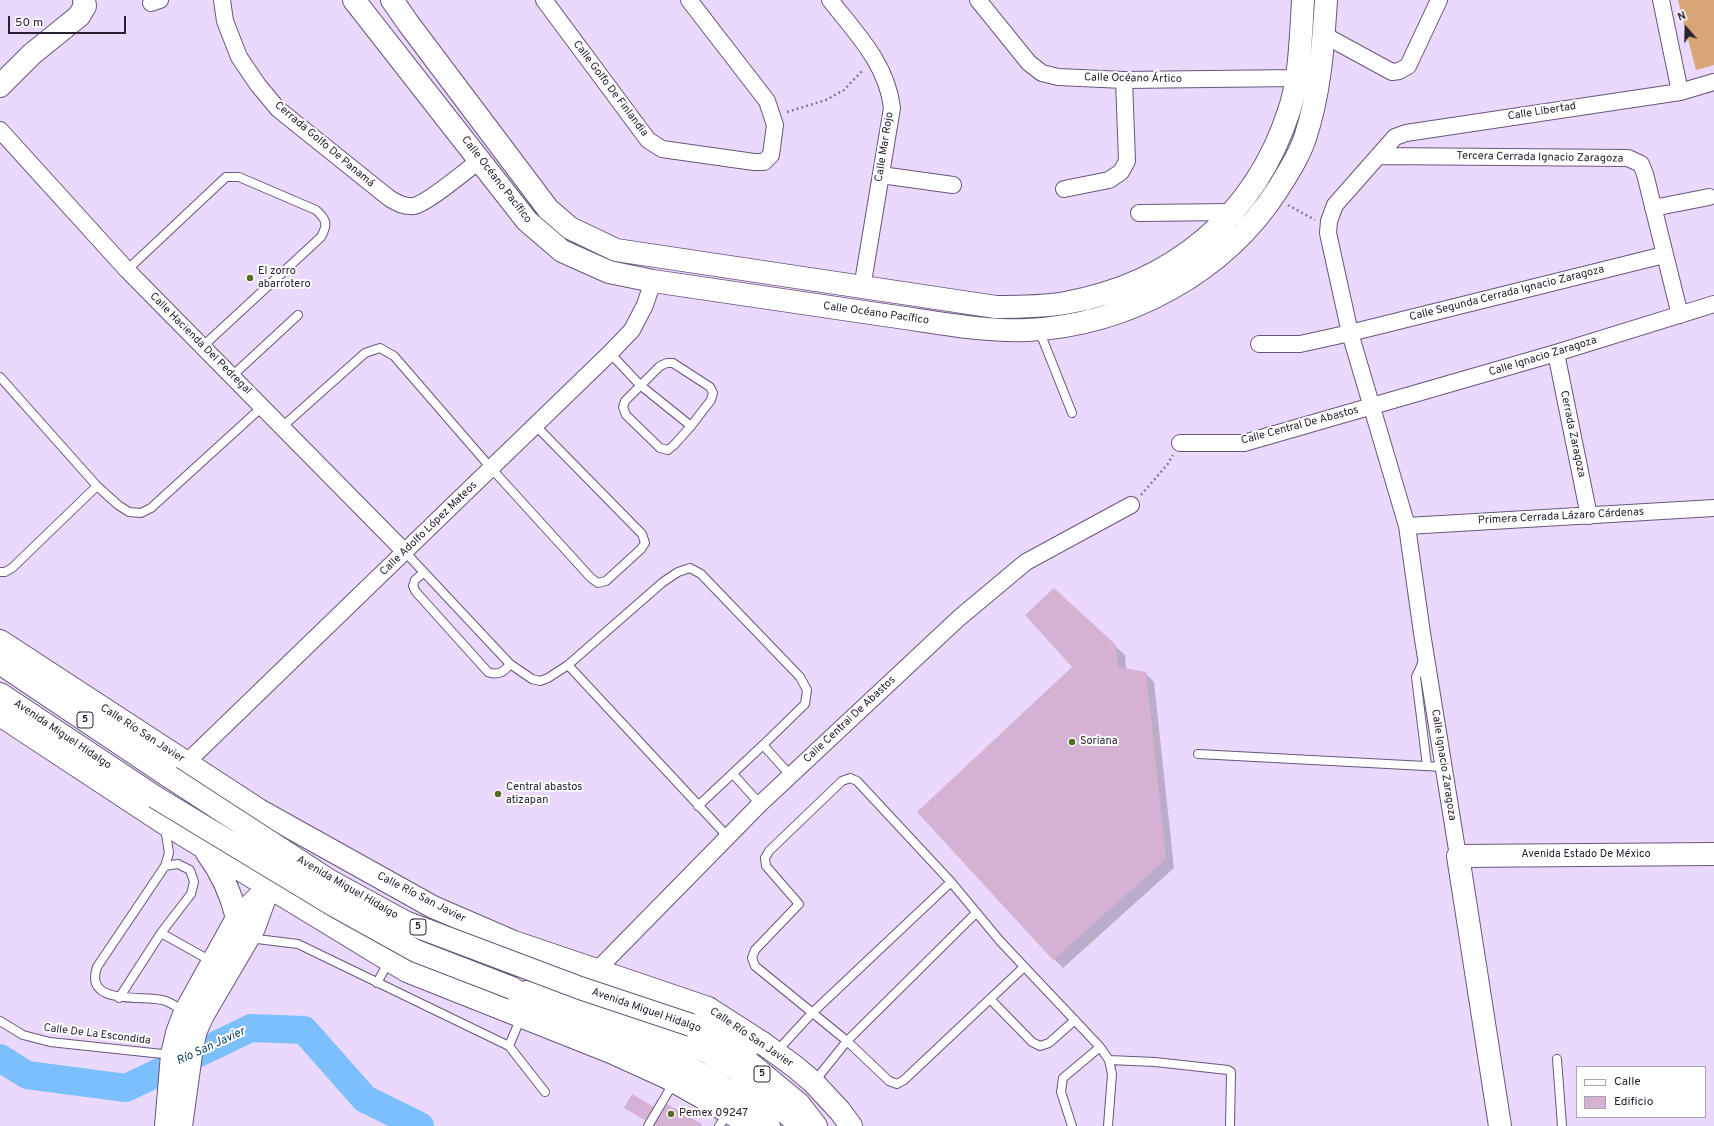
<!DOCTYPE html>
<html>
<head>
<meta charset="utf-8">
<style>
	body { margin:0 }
	#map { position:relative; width:1714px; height:1126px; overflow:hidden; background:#ead9fd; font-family:Overpass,sans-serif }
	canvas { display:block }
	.legend { position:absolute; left:1576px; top:1066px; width:130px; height:52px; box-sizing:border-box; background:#fff; border:1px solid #a9a6ad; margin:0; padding:5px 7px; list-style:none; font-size:12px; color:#292131 }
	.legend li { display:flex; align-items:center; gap:8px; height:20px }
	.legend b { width:20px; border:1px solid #a9a6ad }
	.north { position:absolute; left:1666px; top:8px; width:40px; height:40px; -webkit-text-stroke:3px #fff; paint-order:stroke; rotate:340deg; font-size:11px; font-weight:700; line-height:16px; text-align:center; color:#292131 }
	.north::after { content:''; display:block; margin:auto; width:14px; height:18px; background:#292131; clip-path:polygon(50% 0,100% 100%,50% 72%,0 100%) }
	.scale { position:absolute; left:8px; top:16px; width:118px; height:18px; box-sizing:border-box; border:2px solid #292131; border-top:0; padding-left:5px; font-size:12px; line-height:14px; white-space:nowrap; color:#292131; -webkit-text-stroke:3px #fff; paint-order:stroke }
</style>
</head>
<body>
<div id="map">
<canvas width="1714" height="1126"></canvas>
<ul class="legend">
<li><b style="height:5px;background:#fff"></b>Calle</li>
<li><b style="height:11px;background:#d5b1d4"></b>Edificio</li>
</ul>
<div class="north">N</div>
<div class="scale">50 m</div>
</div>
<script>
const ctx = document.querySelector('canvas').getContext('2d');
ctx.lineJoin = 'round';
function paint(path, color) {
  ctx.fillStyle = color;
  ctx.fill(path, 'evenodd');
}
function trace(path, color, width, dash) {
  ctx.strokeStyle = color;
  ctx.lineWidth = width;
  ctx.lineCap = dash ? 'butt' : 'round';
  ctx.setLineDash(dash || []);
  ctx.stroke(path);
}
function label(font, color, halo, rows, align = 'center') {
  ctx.font = font + ' Overpass,sans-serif';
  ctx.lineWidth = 4;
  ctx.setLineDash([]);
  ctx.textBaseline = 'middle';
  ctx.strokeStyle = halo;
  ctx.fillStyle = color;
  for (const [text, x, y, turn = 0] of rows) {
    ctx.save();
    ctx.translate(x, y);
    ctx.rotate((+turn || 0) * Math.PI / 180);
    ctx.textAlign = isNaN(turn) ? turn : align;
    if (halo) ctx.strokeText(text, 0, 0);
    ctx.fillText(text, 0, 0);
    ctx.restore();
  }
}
paint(new Path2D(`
	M1678,0H1714V65L1696,70Z`), '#d7a674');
paint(new Path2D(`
	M1115,646L1125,655L1126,670L1145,673L1154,682L1174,868L1063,968L1054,959Z
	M653,1107L655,1109L648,1122L625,1108Z`), '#0003');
trace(new Path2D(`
	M0,1058L27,1075L126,1088L251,1028L304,1030L365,1099L420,1126`), '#7bc0fd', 28);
paint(new Path2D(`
	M1054,588L1116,645L1118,667L1146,672L1166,859L1053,960L917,812L1072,667L1025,615Z
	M632,1094L654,1107L646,1121L624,1108Z
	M665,1103L702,1124L701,1126H652Z`), '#d5b1d4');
const lane = new Path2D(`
	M127,270L226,177H239L316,210C327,220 328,224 321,237L202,347
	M1039,330L1072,413
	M610,353L640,385L691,426L711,400L713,393L710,387L673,363H667L660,366L625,401L623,407L626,415L660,448L668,450L674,445L691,426
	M232,376L298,315
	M0,377L97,486L118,505L129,512L141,513L151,508L262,407
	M282,427L365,353L380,348L394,356L491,468L591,578L598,583L606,581L641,549L645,543L642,534L535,425
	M405,552L510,664L532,679L540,681L548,678L568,665
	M0,572H5L12,568L97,486
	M423,573L415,580L413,586L416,592L488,672C498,676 504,672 510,664
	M1424,659L1416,677L1427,766
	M1198,754L1444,767
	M733,774L760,804
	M698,806L763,745
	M165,828L169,853L165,866L97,967C84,1006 142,995 162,1000C170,1001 178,1008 184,1012
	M728,837L568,665L663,582L678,572L690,568L701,574L800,677L807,690L805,704L763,745L791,776
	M161,933L211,961
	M249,938L298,944L509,1046L545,1092
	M1024,967L904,1080L897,1084L889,1081L847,1041L755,966L752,958L755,950L799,904L766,866L765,858L769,851L842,781L850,778L857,781L951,882L1000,941L1100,1047L1109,1060L1112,1074L1108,1126
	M377,983L389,961
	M119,998L161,933L191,894L194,882L190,870L178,864L165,866
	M991,1000L1032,1042L1040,1046L1049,1043L1075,1020
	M0,1021L23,1035L50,1042L172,1055
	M509,1046L521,1017
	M777,1051L812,1013L951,882
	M1557,1059L1562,1126
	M1109,1060L1155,1062L1228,1070L1231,1072L1230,1126
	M814,1082L847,1041L976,913
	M648,1126L674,1082
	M719,1126L728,1114
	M1072,1126L1061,1092L1063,1078L1100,1047`);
const street = new Path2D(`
	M222,0L225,21L239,57L258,85L278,109L389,198C397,203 404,207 414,206C428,203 467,170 480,160
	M544,0L648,140L662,149L754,162H764L771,155L775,125L767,101L689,0
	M830,0C856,33 887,64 892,108L862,288
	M978,0L1029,63L1042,73L1058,77L1124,80L1296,78L1306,76
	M1661,0L1680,92
	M151,3L160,0
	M1324,35L1392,72L1399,71L1408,66L1439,0
	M0,130L127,270L405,552
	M1378,156L1628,158L1641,164L1645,174L1680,315
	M881,175L953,185
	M1064,189L1109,180L1121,172L1127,161L1124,80
	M1653,208L1709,197
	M1139,213L1233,212
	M1259,344H1300L1350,333L1664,255
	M1556,353L1589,516
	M1180,443H1244L1556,353L1714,304
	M1407,526L1714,508
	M186,763L610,353L632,330L645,305L653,281
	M1458,856L1422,633L1407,526L1350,333L1328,233L1329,221L1335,205L1395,137L1406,133L1680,92L1714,82
	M596,971L760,804L959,618L1026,562L1131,505`);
const secondary = new Path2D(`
	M354,0L527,221L562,251L609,272L653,281C730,292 807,304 884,315C931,321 980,332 1028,330C1127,325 1224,273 1278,189C1288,173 1299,156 1305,138C1320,93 1323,47 1326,0
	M392,0L408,23L548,209L570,228L616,250L996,307C1019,307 1042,307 1065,303C1173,284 1255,216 1289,111C1300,79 1301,34 1303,0
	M0,86L32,54L79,16L85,6L84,0
	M0,641L259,810L433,907L514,942L708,1008L761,1042L794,1066L813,1082L840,1111L851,1126
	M0,715L164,823L407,971L611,1052L666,1077L753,1126
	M207,853C222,873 231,894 237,918
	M527,992L673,1039L707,1052L737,1070L801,1126
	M166,1126L172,1055L177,1033L185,1012L237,918L268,888L281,880
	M181,1126L192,1047L196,1030L203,1015L254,928L267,892
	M1500,1126L1458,856L1714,854`);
const primary = new Path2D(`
	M0,663L170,777
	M0,694L155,797
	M512,988C519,993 527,999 534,1003C556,1016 582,1023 605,1032C665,1056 724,1077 769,1126
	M708,1008L723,1043
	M691,1025L701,1030L741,1056L799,1104L816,1126
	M729,1047L761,1042`);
trace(lane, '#68567b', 10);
trace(street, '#68567b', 18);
trace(secondary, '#68567b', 24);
trace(primary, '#68567b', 24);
trace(new Path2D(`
	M787,112L826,100L844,90L863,70
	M1288,205L1315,220
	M1141,495L1167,465L1173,455`), '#877b95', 2.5, [2, 3]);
trace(lane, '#fff', 8);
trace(street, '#fff', 16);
trace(secondary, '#fff', 22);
trace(primary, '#fff', 22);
const primaryBridge = new Path2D(`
	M170,777L330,881L405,922L580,988L691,1025
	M155,797L335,906L416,951L512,988`);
trace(primaryBridge, '#68567b', 24, []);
trace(primaryBridge, '#fff', 22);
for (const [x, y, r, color] of [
	[250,278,4,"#536e22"],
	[1072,742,4,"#536e22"],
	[498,794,4,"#536e22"],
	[671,1114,4,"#536e22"]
]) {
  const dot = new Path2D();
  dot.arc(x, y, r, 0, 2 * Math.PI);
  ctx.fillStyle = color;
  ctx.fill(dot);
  trace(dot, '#fff', 1.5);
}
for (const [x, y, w] of [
	[85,720,16],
	[418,927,16],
	[762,1074,16]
]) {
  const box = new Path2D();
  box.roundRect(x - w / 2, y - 8, w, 16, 3);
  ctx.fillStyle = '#fff';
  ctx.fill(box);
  trace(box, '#292131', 1);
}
label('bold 10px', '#292131', null, [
	["5",85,720],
	["5",418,927],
	["5",762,1074]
]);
label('11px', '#292131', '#fff', [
	["Calle Océano Ártico",1133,79,1],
	["Calle Golfo De Finlandia",610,89,53],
	["Calle Libertad",1542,112,-9],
	["Cerrada Golfo De Panamá",324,145,40],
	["Calle Mar Rojo",885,147,-81],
	["Tercera Cerrada Ignacio Zaragoza",1540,158,1],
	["Calle Océano Pacífico",496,180,52],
	["Calle Segunda Cerrada Ignacio Zaragoza",1507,294,-14],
	["Calle Océano Pacífico",876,314,8],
	["Calle Hacienda Del Pedregal",200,344,45],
	["Calle Ignacio Zaragoza",1543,357,-17],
	["Calle Central De Abastos",1300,426,-15],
	["Cerrada Zaragoza",1572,434,78],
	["Primera Cerrada Lázaro Cárdenas",1561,517,-3],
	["Calle Adolfo López Mateos",429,529,-44],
	["Calle Central De Abastos",850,720,-43],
	["Calle Río San Javier",142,734,33],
	["Avenida Miguel Hidalgo",62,735,34],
	["Calle Ignacio Zaragoza",1443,765,81],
	["Avenida Estado De México",1586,855],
	["Avenida Miguel Hidalgo",347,888,30],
	["Calle Río San Javier",421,898,27],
	["Avenida Miguel Hidalgo",646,1011,19],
	["Calle De La Escondida",97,1035,7],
	["Calle Río San Javier",751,1038,34]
]);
label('11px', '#292131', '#fff', [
	["El zorro",258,272],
	["abarrotero",258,285],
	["Soriana",1080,742],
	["Central abastos",506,788],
	["atizapan",506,801],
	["Pemex 09247",679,1114]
], 'left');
label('italic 12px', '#0b3f67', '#fff', [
	["Río San Javier",211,1047,-25]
]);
</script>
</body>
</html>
